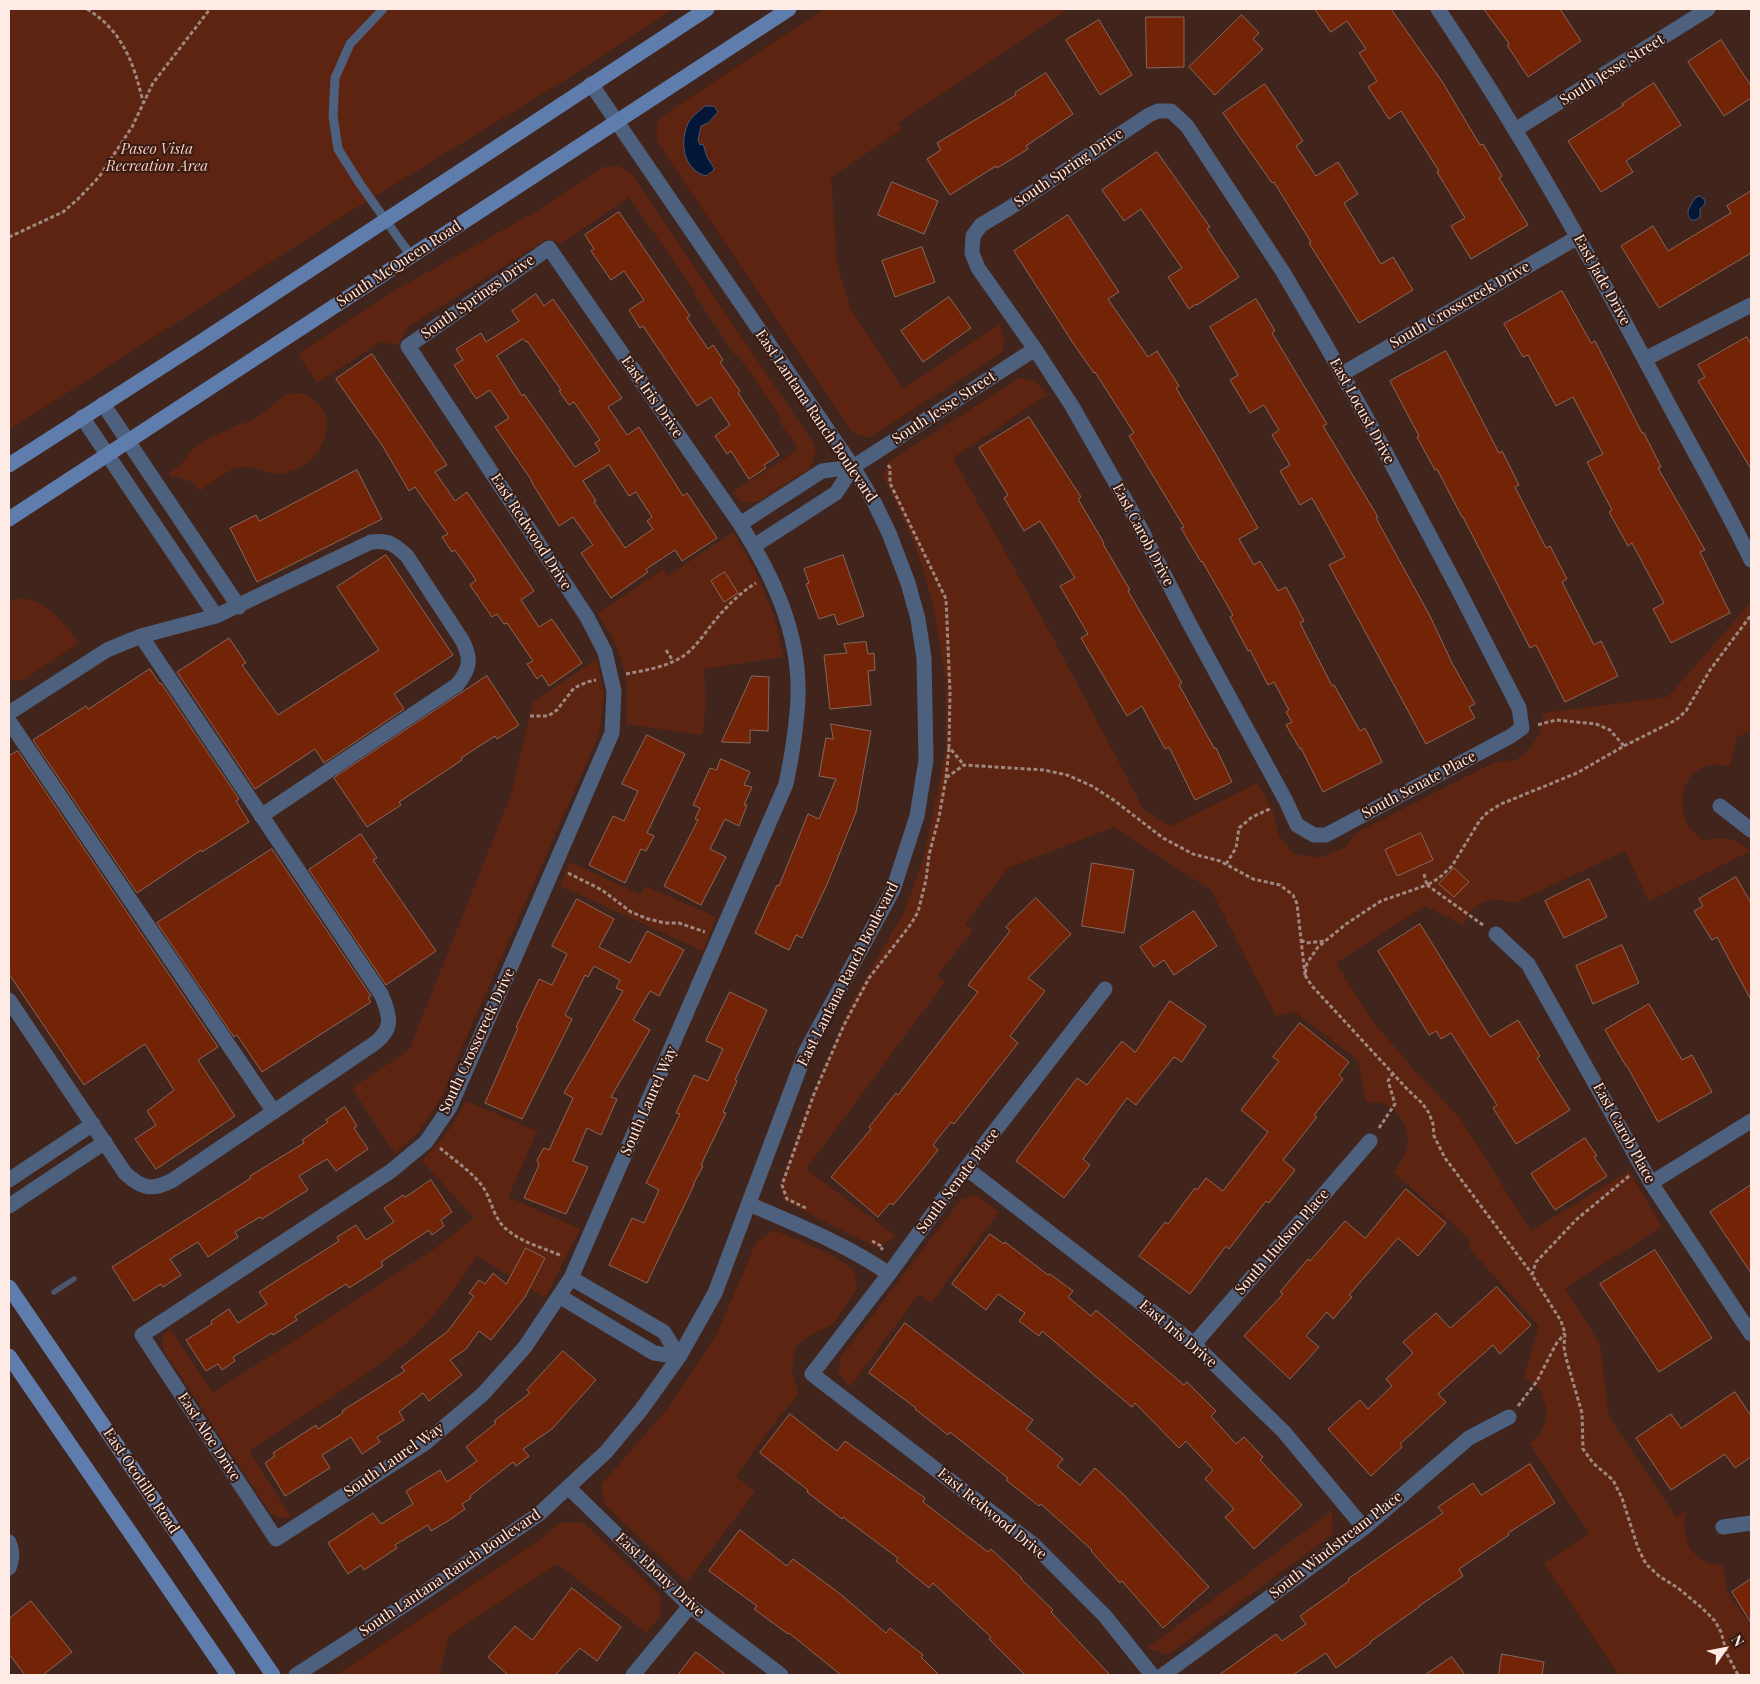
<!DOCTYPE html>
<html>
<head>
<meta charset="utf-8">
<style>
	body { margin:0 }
	#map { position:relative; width:1760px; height:1684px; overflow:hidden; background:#41251d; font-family:"Playfair Display",serif }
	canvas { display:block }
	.frame { position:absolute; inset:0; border:10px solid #feebe5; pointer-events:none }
	.north { position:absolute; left:1700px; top:1624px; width:50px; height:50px; -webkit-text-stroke:4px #361b13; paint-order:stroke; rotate:57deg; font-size:14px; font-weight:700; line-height:20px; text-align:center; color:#feebe5 }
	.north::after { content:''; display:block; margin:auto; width:18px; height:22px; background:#feebe5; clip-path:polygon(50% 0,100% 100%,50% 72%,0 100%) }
</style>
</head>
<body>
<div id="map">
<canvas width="1760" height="1684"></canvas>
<div class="frame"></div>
<div class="north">N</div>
</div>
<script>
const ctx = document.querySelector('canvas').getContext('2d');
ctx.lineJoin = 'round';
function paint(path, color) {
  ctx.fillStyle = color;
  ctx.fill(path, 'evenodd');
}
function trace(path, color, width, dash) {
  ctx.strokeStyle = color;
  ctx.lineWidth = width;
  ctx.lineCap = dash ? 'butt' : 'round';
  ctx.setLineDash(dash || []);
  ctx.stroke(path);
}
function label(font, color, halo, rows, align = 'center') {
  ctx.font = font + ' "Playfair Display",serif';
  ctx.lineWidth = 4;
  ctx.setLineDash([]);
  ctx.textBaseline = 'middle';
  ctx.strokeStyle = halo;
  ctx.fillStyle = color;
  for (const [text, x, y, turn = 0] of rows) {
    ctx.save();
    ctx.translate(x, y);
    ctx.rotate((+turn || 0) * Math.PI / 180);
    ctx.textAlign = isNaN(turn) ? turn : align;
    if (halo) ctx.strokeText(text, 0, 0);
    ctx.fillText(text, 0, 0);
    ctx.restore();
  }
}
paint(new Path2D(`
	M9,9H673L581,70L335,221L9,430Z
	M824,9H1068L897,124L901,130L831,177L837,264L850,308L903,389L999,324L1005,341L1001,353L869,438L852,432L660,146C655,133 654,123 665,114Z
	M618,166L631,173L814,444L816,452L810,468L760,501L750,503L740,501L733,492L795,452L797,447L779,421L782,419L737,354L735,355L693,292L694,291L629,197L562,243L547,239L408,327L398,345L380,342L317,383L298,354L392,292L537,211L603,167Z
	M1019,378L1036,381L1047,395L953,458L1054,640L1144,810L1171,826L1258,783L1273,812L1279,836L1294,854L1319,858L1344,848L1356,833L1493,763L1516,760L1530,749L1540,733L1543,713L1668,697L1751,602V731L1737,737L1730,766C1723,765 1714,764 1707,766C1681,773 1676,807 1689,827C1692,832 1699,836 1703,840C1726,837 1733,837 1751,851L1649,901L1625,851L1514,903C1499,898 1483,899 1472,910C1468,914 1466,921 1464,925L1425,906L1336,963L1371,1019L1414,1070L1460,1118L1531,1231L1629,1171L1662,1227L1565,1288L1600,1344L1609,1417L1676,1517L1687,1511C1680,1531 1688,1557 1711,1564C1714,1565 1719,1564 1723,1564L1727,1591L1751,1626V1675H1619L1544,1564L1589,1533L1529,1443L1539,1436L1545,1423L1547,1409L1539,1388L1524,1377L1539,1326L1468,1247L1471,1240L1393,1172C1399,1165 1404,1157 1407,1148C1411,1131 1399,1108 1382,1103C1377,1102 1371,1103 1366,1102L1358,1060L1295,1012L1276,1016L1211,890L1114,827L1008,868L965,924L973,930L937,976L945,982L806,1169L896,1236L878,1248L784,1201L780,1186L806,1110L851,1004L905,910L924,857L946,749V681L933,605L924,572L914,543L883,475L889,462Z
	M303,393C312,399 323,406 326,417C330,430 321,450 312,459C306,465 293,471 285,473C269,477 255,465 240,467C231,468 208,485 200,491L194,483L175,476L172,478L168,473L181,465L190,452L198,444L237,425L251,421L287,394Z
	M733,532L755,570L776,621L783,657L704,669L706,706L702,735L626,724C626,712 627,700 627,689C626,661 612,636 598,613L663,569L668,576Z
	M22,598C51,604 62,621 79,643L24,680H9V601Z
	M597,659L604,695L599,734L460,1052L441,1099L419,1131L395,1154L352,1088L409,1050L511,795L533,702Z
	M570,862L641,895L645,886L716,917L703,951L560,886Z
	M466,1101L537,1131L508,1197L580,1229L545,1298L477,1256C456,1288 433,1320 404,1345C357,1384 300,1417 249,1451L291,1517L280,1518L270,1513L163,1349V1336L170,1328L213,1393L436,1248L474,1218L422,1161L450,1129Z
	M976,1195L999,1212L931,1303L919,1294L850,1387L838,1373L841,1357L961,1199Z
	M774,1230L828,1253L854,1270L857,1289L833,1324L809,1336L795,1347L792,1373L799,1394L779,1417L736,1476L755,1492L687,1582L605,1505L601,1485L669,1407L716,1336L756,1243Z
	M1332,1511L1333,1534L1168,1655L1147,1648Z
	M560,1523H584L660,1595L661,1614L647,1633L557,1564L449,1636L439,1675H336L539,1540Z`), '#5c2411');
const water = new Path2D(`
	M705,106H714L718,112L708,123L701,126L698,140L700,145L703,144L707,157L714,168L713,171L706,176C683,170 678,140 690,120C694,114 700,111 705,106Z
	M1700,196L1705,200V204L1700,209V217L1696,220H1691C1684,212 1691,205 1695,198Z`);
paint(water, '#021638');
trace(water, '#4e566c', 1);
trace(new Path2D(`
	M54,1292L74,1279`), '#4e566c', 5.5);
const building = new Path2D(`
	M1315,9H1391L1443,83L1480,145L1483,144L1502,176L1499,178L1528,225L1471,259L1451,226L1465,218L1437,172L1439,171L1401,111L1389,119L1368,87L1377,81L1359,53L1366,49L1347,21L1331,32Z
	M1484,9H1560L1581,41L1528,77L1507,45L1509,44Z
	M1242,15L1259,33L1253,39L1263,49L1215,95L1189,67Z
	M1146,17H1184V67L1147,68Z
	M1099,20L1132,75L1100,95L1066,40Z
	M1721,40L1751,86V98L1724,116L1688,62Z
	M1046,73L1073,114L1026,146L1028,149L997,168L996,166L950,195L927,159L941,150L937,143L1016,95L1015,93Z
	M1654,83L1681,125L1626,161L1633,172L1601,192L1568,141L1624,105L1622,104Z
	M1265,84L1303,141L1296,146L1316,176L1338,162L1358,194L1344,203L1381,264L1393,257L1413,290L1359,323L1309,243L1311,242L1274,182L1272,183L1223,113Z
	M1157,152L1210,227L1207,229L1239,277L1197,305L1196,304L1189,309L1168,277L1182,268L1141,209L1124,221L1102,190Z
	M892,182L938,201L924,234L878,215Z
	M1751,191V253L1659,308L1621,246L1653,226L1668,251L1731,213L1727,206Z
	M619,212L690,316L687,318L708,349L713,345L723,360L720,362L740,391L738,393L779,455L764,465L766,468L749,479L731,451L727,454L715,436L730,425L711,397L697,406L643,326L640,328L629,310L644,300L624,271L611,280L591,251L594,249L585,235Z
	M1068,215L1119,292L1108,299L1148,357L1157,351L1179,386L1176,388L1214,451L1258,528L1239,539L1254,565L1260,561L1278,591L1286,587L1304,621L1300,623L1332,686L1334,685L1360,731L1365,728L1382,762L1323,792L1301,748L1300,749L1286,725L1292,722L1286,712L1289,710L1274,682L1268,685L1250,650L1248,651L1230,617L1233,615L1202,561L1201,562L1181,528L1184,527L1129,436L1134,433L1095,372L1094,373L1073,343L1014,251Z
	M922,247L935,282L895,297L882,261Z
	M1562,291L1591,343L1595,341L1642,433H1644L1661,467L1658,468L1705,550L1700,552L1730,613L1671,643L1653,609L1664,603L1632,543L1628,546L1609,512L1612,510L1587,462L1603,454L1573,397L1556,406L1528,355L1523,357L1504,324Z
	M536,294L544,306L553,299L622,398L608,407L627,435L639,427L683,496L687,493L717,538L682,561L675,550L646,569L648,572L611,598L581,553L593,545L573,517L559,526L531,481H532L495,427L509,418L490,390L476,399L454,365L463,360L456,349L481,333L486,342L505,330L519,321L512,311ZM523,339L526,342L527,341L561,390L559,391L569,405L574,402L600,440L595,443L600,451L575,467L524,394L522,396L497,356ZM609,465L629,496L636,492L652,517L647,521L653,529L625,548L594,502L596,501L583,481Z
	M949,297L971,328L923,362L901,331Z
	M1256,299L1275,331L1272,333L1327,424L1323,426L1378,517L1376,518L1430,616L1452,663L1475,704L1469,707L1475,718L1426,744L1329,565L1345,557L1312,498L1300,505L1280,471L1290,465L1272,435L1279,430L1264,405L1250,413L1230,380L1238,375L1210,327Z
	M1747,337L1751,345V469L1698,381L1705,377L1698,365Z
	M1446,351L1499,453L1502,451L1519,485L1515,487L1546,548L1550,546L1567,579L1562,582L1594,645L1601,641L1618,676L1565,702L1536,645L1530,648L1463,517H1462L1437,469L1435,470L1417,437L1419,436L1390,381Z
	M372,354L447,465L435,472L455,501L467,492L534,591L521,600L539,627L552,619L582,663L549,686L542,675L537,679L527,664L533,661L507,623L504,624L497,614L492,617L470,585L476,580L455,550L452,552L442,537L448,534L415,487L409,491L382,445L336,379Z
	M1029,417L1081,497L1078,499L1104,543L1103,544L1130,590L1128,591L1182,683L1179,685L1214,748H1216L1232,782L1195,800L1169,747L1165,749L1142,706L1127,716L1081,638L1088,634L1060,586L1075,578L1040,521L1024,531L1004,498L1008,495L979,448Z
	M357,470L382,519L257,582L230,528L256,515L259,521Z
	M386,555L453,655L394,694L404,709L324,763L315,749L255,789L177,672L229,638L246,663L242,665L278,715L379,650L337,587Z
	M843,555L864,616L838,625L834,614L819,619L806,584L809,583L804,569Z
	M725,572L738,593L724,602L711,581Z
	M866,642L868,654L874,653L875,670L868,671L871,705L830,709L824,655L847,653L844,644Z
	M150,669L160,684L161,683L239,799L236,801L249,822L202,852L201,850L137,893L33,740L86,706L88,709Z
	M487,676L519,725L497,739L495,736L461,758L462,760L399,802L401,805L367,827L334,778Z
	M752,676L769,677L768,731L750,730V743L722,742Z
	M831,724L871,731L856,812L828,882L802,938L796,935L789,950L755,933L777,885L779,886L808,814L819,819L836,779L819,776L826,738L833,739Z
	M647,735L685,754L647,833L654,836L646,851L641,849L625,883L589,865L613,816L624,821L638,791L622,784Z
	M18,751L218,1047L198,1060L235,1116L156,1169L135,1139L156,1125L147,1111L174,1090L145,1044L84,1085L9,974V756Z
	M721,759L750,772L744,785L752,787L744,805H747L739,826L725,819L710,849L726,857L701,905L664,886L698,820L695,819L700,808L693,805L710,768L716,770Z
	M1421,833L1433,860L1397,876L1385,850Z
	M361,834L377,858L373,860L436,951L386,985L309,870Z
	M272,849L371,996L368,998L371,1002L262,1072L237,1035L234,1037L157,923Z
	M1092,863L1134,870L1124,933L1082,926Z
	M1454,868L1469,882L1454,897L1439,884Z
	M1736,877L1751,903V1000L1717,937L1712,940L1694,911L1703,906L1699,899Z
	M1589,879L1607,917L1564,938L1545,901Z
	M1036,898L1071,934L1028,978L1045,991L1010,1036L1018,1043L954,1124L951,1122L933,1145L938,1150L923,1169L893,1205L890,1203L878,1217L831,1177L871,1129L869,1127L896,1093L898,1095L978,992L968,985L1010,931L1006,927Z
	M577,899L614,919L599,947L630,963L647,931L684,950L659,996L650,991L633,1020L650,1030L611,1097L617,1099L601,1135L587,1128L573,1161L588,1167L566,1214L524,1198L539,1165L537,1160L544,1148L549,1150L573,1098L564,1093L623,991L616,988L620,980L594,966L588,977L585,975L565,1015L572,1019L522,1119L485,1103L518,1028L516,1027L539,979L552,985L567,954L552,946Z
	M1194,911L1217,946L1174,975L1164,960L1154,967L1140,947Z
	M1420,924L1490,1037L1518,1020L1540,1056L1537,1058L1570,1110L1516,1144L1493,1108L1497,1105L1451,1033L1441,1039L1436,1031L1429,1035L1378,951Z
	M1622,945L1639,983L1593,1004L1576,966Z
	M730,992L767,1010L735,1080L737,1081L723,1112L726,1113L701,1165L703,1166L693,1185H694L647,1283L609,1265L632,1218L644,1223L659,1190L646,1183L680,1114L676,1113L694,1075L708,1081L723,1049L706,1041Z
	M1170,1001L1206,1026L1182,1062L1174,1057L1136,1105L1127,1098L1083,1159L1090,1165L1064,1198L1016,1161L1077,1078L1087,1085L1122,1041L1135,1052Z
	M1649,1004L1682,1060L1692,1055L1712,1092L1658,1122L1627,1066H1626L1605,1030Z
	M1300,1023L1349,1062L1339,1075L1343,1079L1314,1115L1317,1117L1283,1160L1295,1170L1269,1203L1266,1201L1229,1249L1226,1246L1190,1294L1139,1256L1165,1222L1168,1224L1195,1188L1197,1190L1206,1178L1223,1191L1268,1132L1241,1110L1279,1061L1273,1057Z
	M345,1107L357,1126L354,1128L368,1149L336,1171L327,1159L299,1176L308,1190L262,1219L260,1217L235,1232L238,1237L208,1257L198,1242L170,1259L181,1275L163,1287L161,1284L134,1301L112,1267L251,1178L250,1176L304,1143L302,1140L328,1122L326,1120Z
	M1585,1138L1597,1156L1594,1157L1607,1176L1555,1210L1531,1174Z
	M431,1180L452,1212L441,1220L444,1226L432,1235L429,1230L381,1262L383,1266L349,1288L346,1284L295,1316L297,1320L273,1335L272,1333L233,1357L235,1361L222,1370L218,1364L206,1371L186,1340L212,1324L211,1321L229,1309L238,1323L267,1304L259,1292L339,1241L337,1237L356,1225L366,1240L394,1222L384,1208L403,1195L405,1197Z
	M1751,1185V1273L1710,1212Z
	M1406,1189L1446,1223L1418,1256L1398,1238L1349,1295L1352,1297L1333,1319L1327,1312L1306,1336L1319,1347L1290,1379L1244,1336L1283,1294L1280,1292L1308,1259L1310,1261L1345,1221L1365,1238Z
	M990,1234L1004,1244L1005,1242L1048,1275L1050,1274L1073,1291L1068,1297L1091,1316L1096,1310L1184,1385L1187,1382L1216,1411L1211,1416L1236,1444L1244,1437L1263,1457L1260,1460L1302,1505L1254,1549L1225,1517L1234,1509L1205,1479L1213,1470L1186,1441L1179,1448L1135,1403L1132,1407L1042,1331L1039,1336L1019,1321L1025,1313L998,1294L986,1310L952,1284Z
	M526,1248L545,1258L525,1297L491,1340L479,1331L466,1349L450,1360L462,1375L429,1401L423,1393L399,1412L404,1420L377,1437L380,1442L362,1454L351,1437L322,1455L330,1468L285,1496L265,1463L275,1456L273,1453L316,1425L318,1429L343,1413L342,1411L405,1371L401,1367L448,1331L474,1296L469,1293L479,1280L485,1284L493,1273L506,1284Z
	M1655,1250L1712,1338L1659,1372L1600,1284Z
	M1497,1287L1531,1325L1500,1354L1493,1345L1438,1394L1446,1402L1400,1444L1402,1447L1371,1476L1328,1429L1360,1400L1368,1409L1392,1386L1386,1379L1413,1353L1403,1342L1436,1313L1450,1328Z
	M905,1323L1033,1420L1026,1429L1063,1459L1057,1466L1080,1485L1095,1468L1125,1496L1209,1587L1163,1628L1122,1581L1120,1583L1091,1551L1092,1550L1041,1504L1039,1506L1006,1480L1008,1478L950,1432L948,1435L915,1409L916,1408L869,1373Z
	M563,1351L596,1380L552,1429L523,1449L529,1456L516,1466L513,1462L470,1496L471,1498L462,1504L465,1509L448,1521L431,1531L428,1525L395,1545L397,1548L364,1570L361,1565L348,1574L328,1543L373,1513L381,1524L413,1504L406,1491L440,1470L447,1482L477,1461L466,1447L496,1423L494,1421L530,1393L527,1390Z
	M1735,1392L1751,1416V1457L1735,1468L1725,1454L1671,1490L1636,1438L1671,1414L1681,1428Z
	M790,1414L837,1451L845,1441L925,1498L923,1502L988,1552L991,1549L1022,1578L1021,1579L1053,1610L1051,1612L1110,1675H1025L989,1639L991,1637L933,1583L929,1588L896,1561L898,1558L843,1517L842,1519L807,1492L808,1490L760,1453Z
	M1530,1464L1555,1503L1508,1533L1509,1535L1459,1569L1463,1576L1419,1606V1607L1370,1642L1371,1643L1336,1668L1326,1653L1293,1675H1219L1276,1634L1282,1641L1306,1624L1300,1616L1349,1581L1348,1579L1392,1548L1443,1513L1438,1507L1473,1483L1481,1495Z
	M740,1530L787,1566L793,1559L839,1593L886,1633L890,1628L923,1655L921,1657L939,1675H841L789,1633L788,1634L754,1609L757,1606L709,1571Z
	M1751,1579V1623L1732,1592Z
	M572,1588L621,1627L597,1661L580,1648L555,1675H508L488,1657L515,1626L532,1640Z
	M31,1601L72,1652L43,1675H25L9,1654V1619Z
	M696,1652L726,1675H678Z
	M1502,1654L1544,1662L1542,1675H1499Z
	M1452,1657L1465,1675H1425Z`);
paint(building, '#742406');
trace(building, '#87675d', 1);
trace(new Path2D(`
	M87,9C123,31 134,64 143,102
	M9,237L63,212L78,199L99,177L132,127L153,83L210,9
	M888,465L890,468V483L946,599L950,692L949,747L964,765
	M666,650L673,661
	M626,674C647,670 667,667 685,655C699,644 707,629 718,617C729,604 741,592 756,583
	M530,716H548L557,710L574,688L587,682L596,680
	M1624,746L1676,720L1686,711L1710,670L1751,615
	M946,778L949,748
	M1226,864L1236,848L1239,828L1252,817L1272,808
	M568,873L602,890L631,912L648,919L665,923H679L705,932
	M1424,874L1427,885L1439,878L1452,866L1480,820L1488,812L1501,804L1577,773L1624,746L1610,730L1596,724L1556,720L1537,725
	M1483,925L1427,885L1381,901L1346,924L1318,947L1307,963L1305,975L1312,986L1337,1013L1408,1090L1422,1103L1429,1113L1433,1124L1434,1136L1445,1158L1532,1274
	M1301,940L1306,943L1325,941
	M1379,1128L1395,1104L1388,1081L1393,1073
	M440,1148C454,1160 472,1172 483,1187C491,1199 493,1216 504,1227C521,1243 542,1247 562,1256
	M1629,1176L1577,1219L1536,1262L1532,1275L1561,1321L1565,1333L1564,1347L1566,1358L1582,1413L1583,1449L1593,1463L1613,1480L1622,1498L1638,1548L1646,1564L1659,1576L1678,1588L1702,1608L1715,1621L1721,1632L1727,1654L1738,1675
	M806,1208L787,1199L782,1185L814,1094L844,1025L869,978L911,924L918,912L926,880L929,855L939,817L946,778L964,765L1044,770L1067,775L1092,786L1115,801L1163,838L1193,854L1220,861L1253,879L1280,885L1293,895L1297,904L1305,975
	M872,1241L883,1247L881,1250
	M1518,1406L1537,1381L1556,1344L1565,1333`), '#9f8780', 3, [4, 2.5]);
trace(new Path2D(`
	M383,9L350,44L335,78L333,116L338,149L360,184L411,256`), '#4d617f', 9);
trace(new Path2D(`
	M1438,9C1520,131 1592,260 1661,390C1691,447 1724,503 1751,560
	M1158,111H1171L1187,126L1283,272L1324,342L1380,442L1458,589L1519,708L1522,728L1511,736L1326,835H1314L1297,825L1286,801L1189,623L1131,510L1072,406L1035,349L978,268L972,253L973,236L981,225L1008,209L1149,115Z
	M1515,130L1708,9
	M549,248L740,524C773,576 800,633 798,696C797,726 792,755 786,784L571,1278L525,1347L483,1394L424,1444L276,1539L142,1335L391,1171L426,1142L450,1107L612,733L614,691L605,652L587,617L408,346Z
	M1645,359L1751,305
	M1342,374L1578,237
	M103,404L239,607
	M82,417L216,616
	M740,524L822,471L853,467
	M754,546L836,493L853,467L1035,349
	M9,713L107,650L141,636L216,616L371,542C389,540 394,544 407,556L462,640C472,659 470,669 457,685L261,816
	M9,721L274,1112
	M1720,806L1751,830
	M1496,934L1528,964L1651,1183L1751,1334
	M1105,989L966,1168L889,1274L812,1374L1034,1545L1105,1616L1152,1675
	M9,1000L125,1173C142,1189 152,1191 173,1180L372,1045C394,1030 391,1017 381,994L141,636
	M966,1168L1194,1344L1284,1432L1364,1528
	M9,1180L93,1124
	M1651,1183L1751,1121
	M749,1204C797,1225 846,1244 889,1274
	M9,1206L105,1142
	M571,1278L664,1332L679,1357
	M559,1296L654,1353L679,1357
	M1194,1344L1370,1141
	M568,1487L690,1606L781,1675
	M1723,1527L1751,1523
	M9,1542C13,1551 13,1559 9,1568
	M296,1675L428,1590L539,1514L606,1452L641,1410L679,1357L715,1293L806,1051L893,890L917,816L926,760L924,658L918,619L908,583L889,533L874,502L853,467L591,84
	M633,1675L690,1606
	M1163,1675L1364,1528L1469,1438L1509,1417`), '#4d617f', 15);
trace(new Path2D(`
	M9,465L199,343L707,9
	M9,519L789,9
	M9,1287L273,1675
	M9,1356L228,1675`), '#5e7dac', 15);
label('15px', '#feebe5', '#361b13', [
	["South Jesse Street",1612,70,-32],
	["South Spring Drive",1069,168,-34],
	["South McQueen Road",399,264,-33],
	["East Jade Drive",1602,280,61],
	["South Springs Drive",478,297,-35],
	["South Crosscreek Drive",1460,305,-30],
	["East Iris Drive",652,397,55],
	["South Jesse Street",944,408,-33],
	["East Locust Drive",1362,411,61],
	["East Lantana Ranch Boulevard",816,416,56],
	["East Redwood Drive",531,532,57],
	["East Carob Drive",1143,535,62],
	["South Senate Place",1419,785,-28],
	["East Lantana Ranch Boulevard",848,974,-63],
	["South Crosscreek Drive",477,1041,-65],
	["South Laurel Way",649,1101,-66],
	["East Carob Place",1624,1133,61],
	["South Senate Place",958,1181,-53],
	["South Hudson Place",1282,1242,-49],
	["East Iris Drive",1178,1334,40],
	["East Aloe Drive",209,1437,57],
	["South Laurel Way",394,1460,-35],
	["East Ocotillo Road",141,1481,56],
	["East Redwood Drive",992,1514,39],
	["South Windstream Place",1336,1545,-38],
	["South Lantana Ranch Boulevard",450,1573,-34],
	["East Ebony Drive",660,1575,43]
]);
label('italic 15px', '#fbcabb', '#361b13', [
	["Paseo Vista",157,149],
	["Recreation Area",157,166]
]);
</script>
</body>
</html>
